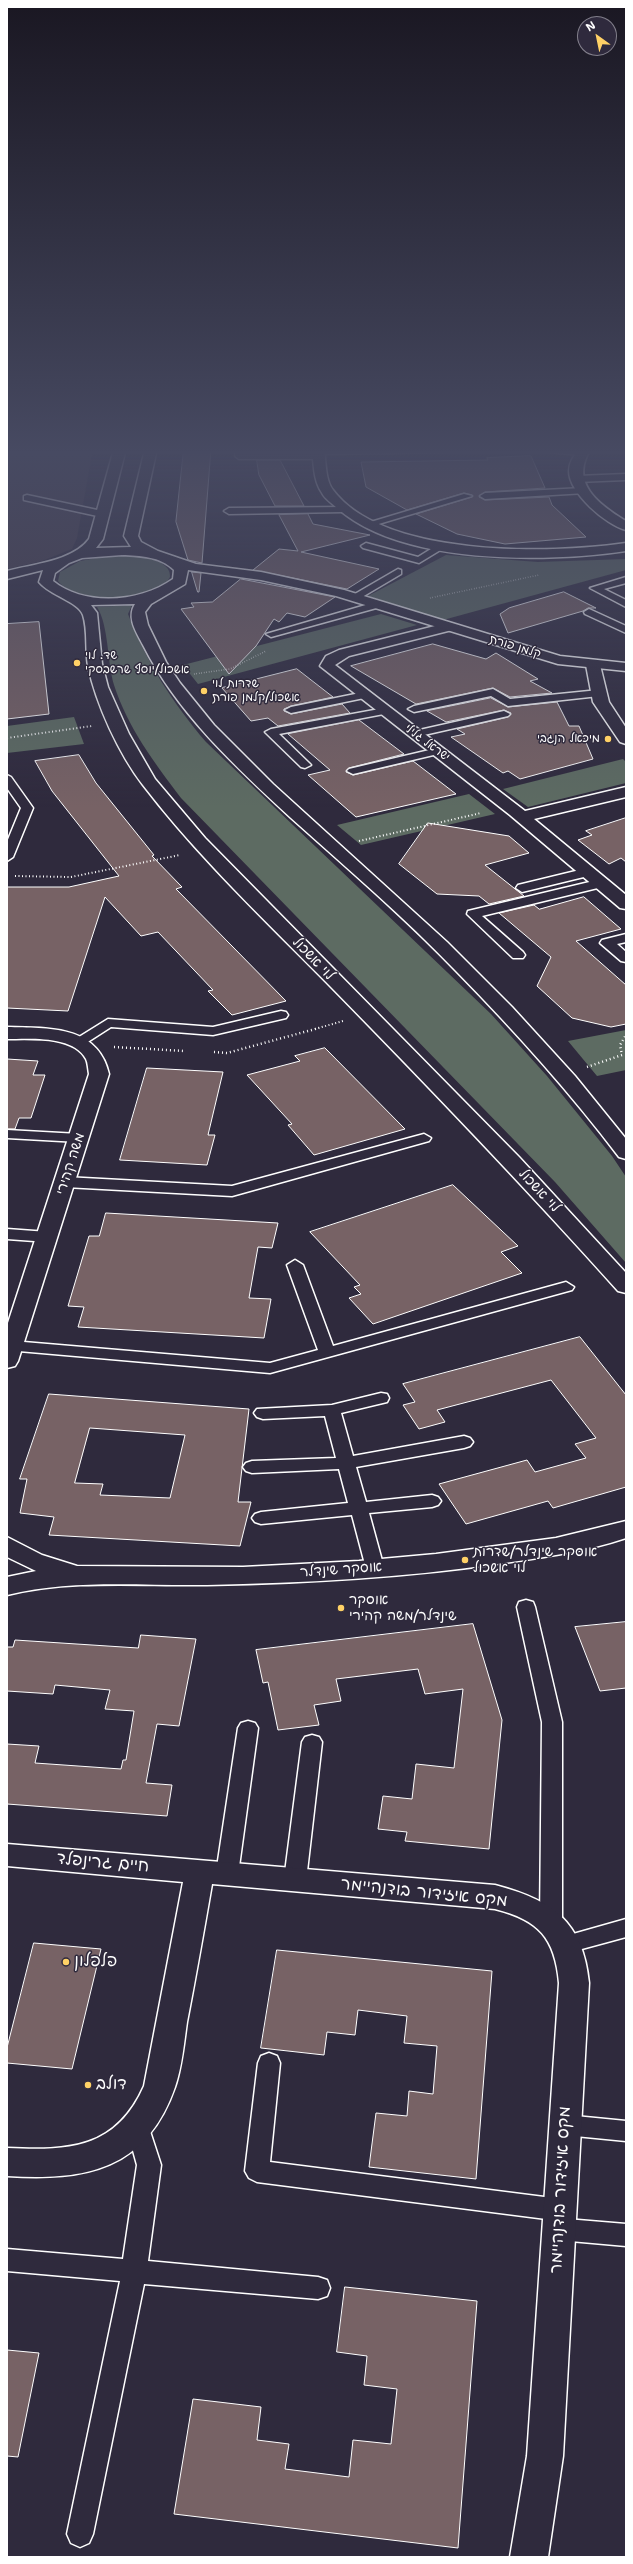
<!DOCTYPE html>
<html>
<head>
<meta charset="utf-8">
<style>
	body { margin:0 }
	#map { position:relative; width:633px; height:2564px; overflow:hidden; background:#2f2a3d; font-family:"Shantell Sans",sans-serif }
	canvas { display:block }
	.frame { position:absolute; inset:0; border:8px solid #fff; pointer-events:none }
	.north { position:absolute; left:577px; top:16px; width:40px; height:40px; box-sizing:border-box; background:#2f2a3d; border:1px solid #827f8b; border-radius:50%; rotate:327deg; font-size:11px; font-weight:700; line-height:16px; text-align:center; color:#fff }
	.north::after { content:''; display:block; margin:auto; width:14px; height:18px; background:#ffd166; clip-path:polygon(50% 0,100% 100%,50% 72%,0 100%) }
</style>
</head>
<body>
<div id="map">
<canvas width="633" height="2564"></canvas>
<div class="frame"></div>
<div class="north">N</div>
</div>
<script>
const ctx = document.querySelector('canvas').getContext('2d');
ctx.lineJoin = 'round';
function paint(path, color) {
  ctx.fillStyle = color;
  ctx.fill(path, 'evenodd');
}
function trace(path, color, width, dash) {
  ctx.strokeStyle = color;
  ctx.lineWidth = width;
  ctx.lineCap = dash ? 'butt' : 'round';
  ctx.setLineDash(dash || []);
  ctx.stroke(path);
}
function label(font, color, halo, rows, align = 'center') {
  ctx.font = font + ' "Shantell Sans","Playpen Sans Hebrew",sans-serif';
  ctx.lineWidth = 3;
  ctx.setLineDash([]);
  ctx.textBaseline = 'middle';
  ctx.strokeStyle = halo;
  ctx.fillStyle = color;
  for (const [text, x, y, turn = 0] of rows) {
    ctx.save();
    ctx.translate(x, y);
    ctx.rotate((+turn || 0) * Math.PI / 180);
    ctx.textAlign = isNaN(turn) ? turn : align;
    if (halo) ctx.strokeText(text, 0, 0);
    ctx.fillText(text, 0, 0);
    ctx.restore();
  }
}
paint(new Path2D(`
	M7,449H93L77,538L72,549L42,561L7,569Z`), '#453b49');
paint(new Path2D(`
	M112,555C126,555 172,556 170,577C157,603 75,604 58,581L60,572L80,561Z
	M446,555L538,562L626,559V570L443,620L368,596Z
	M132,605L128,614C146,662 173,703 206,742L491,1014L547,1076L612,1156L626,1177V1263L555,1182L181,798C154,762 128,728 114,685C107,662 109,626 97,607Z
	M381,614L417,625L198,684L183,665Z
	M74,717L84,744L7,753V726Z
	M623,759L626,762V783L528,807L503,789Z
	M469,794L495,814L361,845L337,825Z
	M626,1030V1070L597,1076L568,1041Z`), '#5d6b62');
const building = new Path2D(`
	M184,449H211L202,563L188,560L176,522Z
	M531,456L545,488L485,492L479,497L485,500L549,497L552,505L586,537L505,544L457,534L416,514L472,497V495L464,493L407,510L366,487L361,462L488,460L487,458Z
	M257,460H280L304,506H275L259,475Z
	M308,514L313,524L370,535L301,552L379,569L347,589L253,570L279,549L298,551L279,515Z
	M192,572L201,573L199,592H198Z
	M241,579L335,597L305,617L287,613L279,622L274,619L256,646L229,674L181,609L194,607L191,603L212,602Z
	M564,592L596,608H588L583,611L508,633L500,614L509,608Z
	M39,622L49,714L7,719V624Z
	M433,644L486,659L496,653L538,679L530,681L552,693L510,697L493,688L416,704L351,666Z
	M297,669L333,697L291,706L284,709V711L291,714L342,704L350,713L278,726L268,718L251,721L222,688Z
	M491,698L508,707L557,702L569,726H579L593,759L520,779L508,771L503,773L451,737L465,734L457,729L508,717L511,713L504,710L446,722L427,711Z
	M359,720L404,754L349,768L346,772L353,775L413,761L456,794L356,817L308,775L330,770L288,734Z
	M79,755L96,783L154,855L152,856L182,887L176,889L286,1001L232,1015L208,991L213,990L158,932L141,936L105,897L68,1011L7,1008V887H69L119,876L52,791L35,761Z
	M626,818V862L621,858L609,864L578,840L592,835L586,831Z
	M428,823L509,836L529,853L485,865L524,896L489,904L479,896L437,894L399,864Z
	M584,897L621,929L576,941L626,985V1024L611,1027L572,1018L537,986L551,957L499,913L534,905L539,909Z
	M325,1048L405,1129L314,1155L288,1125L292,1124L247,1075L300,1061L295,1056Z
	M7,1059L38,1061L33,1075H45L31,1118H19L15,1129H7Z
	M147,1068L223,1072L208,1135H215L207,1165L120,1160Z
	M453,1185L518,1246L501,1252L522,1273L373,1324L349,1298L361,1294L354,1287L360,1285L310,1232Z
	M106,1213L278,1223L272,1248L258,1247L249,1298L271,1299L264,1338L78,1327L84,1307L68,1306L89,1236H99Z
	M580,1337L626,1395V1487L553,1508L548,1501L466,1524L439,1484L527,1460L535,1472L586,1458L575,1444L596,1438L551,1380L437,1410L445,1422L419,1429L403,1405L415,1402L403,1384Z
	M49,1394L249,1409L238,1502H251L240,1546L49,1535L54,1517L20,1513L27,1479H20ZM90,1428L185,1435L170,1498L100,1495L103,1484L75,1483Z
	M626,1622V1688L600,1691L575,1627Z
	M473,1624L502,1720L489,1849L405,1841L407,1832L378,1829L383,1796L412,1799L416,1764L454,1768L463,1689L425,1694L418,1669L336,1679L341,1701L314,1705L319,1725L278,1730L268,1682L263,1683L256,1650Z
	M141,1635L196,1639L179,1726L157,1724L146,1783L172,1785L167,1816L7,1804V1744L39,1746L35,1763L121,1769L123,1760H126L134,1711L105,1709L110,1690L55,1685L53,1694L7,1691V1647H13L15,1640L138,1648Z
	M34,1943L101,1949L72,2069L7,2063V2048Z
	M277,1950L492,1971L476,2179L369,2167L376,2113L407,2116L409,2091L433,2094L437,2046L404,2043L407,2016L358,2010L355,2035L327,2032L324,2055L261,2048Z
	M345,2287L477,2301L458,2548L174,2514L193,2399L261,2407L257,2440L289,2444L285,2469L349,2477L353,2440L391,2444L397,2389L364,2385L367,2356L337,2352Z
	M7,2350L39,2353L18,2457L7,2456Z`);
paint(building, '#776265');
trace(building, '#fff', 1);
const service = new Path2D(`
	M236,449H244V453H318L315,451L318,449H458L454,452L320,454L323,456L319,459H239L235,456Z
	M544,449H575L586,452L582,455L548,452Z
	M626,474V480L577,482L572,479L577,476Z
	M583,488L586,489V493L485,499L480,496L485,493Z
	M464,494L472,496L372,526L364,524Z
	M27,495L102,511L107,514L102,517L24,500V496Z
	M346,507L348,509L343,512L229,514L224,511L229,508Z
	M366,543L418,557L439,544L447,546L419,563L363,548L361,546Z
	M398,569L401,570V574L357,600L348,598Z
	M626,577V583L604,589L626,600V607L590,588Z
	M376,602L380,603V607L271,637L266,634Z
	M589,609L626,626V633L585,614L584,612Z
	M493,689L510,699L599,690L604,693L599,696L508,706L491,696L414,712L408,709L414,706Z
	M365,692L370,695L369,697L291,713L285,710L291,707Z
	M385,708L389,709V713L279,734L309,763L311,765L305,768L301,767L265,732L271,729Z
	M504,711L510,714L508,716L415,737L409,734L415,731Z
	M438,748L444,751L442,753L353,774L347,771L349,769Z
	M7,775L11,777L33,808L13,857L7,861V842L21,808L7,788Z
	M588,868L594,872L592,875L522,892L516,888L518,885Z
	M602,879L606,880L608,883L606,886L482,916L523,952L525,955L523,958H513L467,914L468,911Z
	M626,934V942L617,944L626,952V962L621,961L600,943L602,940Z
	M281,1011L286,1012L288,1015L286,1018L213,1035L111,1027L83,1045H73L71,1042L108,1019L213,1027Z
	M7,1130L79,1134L86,1138L79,1142L7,1138Z
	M424,1134L431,1138L429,1141L232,1196L65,1187L57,1182L65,1177L232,1186Z
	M7,1229L48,1232L56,1237L48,1242L7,1239Z
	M295,1260L303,1265L333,1346L566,1282L574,1287L572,1290L270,1373L7,1350V1342L12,1341L270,1363L318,1350L287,1265Z
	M381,1393L387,1394L389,1398L387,1402L341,1413L353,1456L464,1436L470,1438L473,1442L470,1446L464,1448L356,1467L366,1502L432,1495L438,1497L441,1501L438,1505L432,1507L369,1513L384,1568L382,1573L375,1574L368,1573L366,1568L352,1515L261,1524L255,1522L252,1518L255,1514L261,1512L348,1503L339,1469L252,1473L246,1471L243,1467L246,1463L252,1461L336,1458L325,1416L263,1419L257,1417L254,1413L257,1409L332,1405Z
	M526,1600L533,1602L535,1607L562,1722V1923L559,1929L551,1932L543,1929L540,1923L542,1722L517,1607L519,1602Z
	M248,1721L255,1723L258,1728L238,1874L234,1880L227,1882L220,1880L216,1874L238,1728L241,1723Z
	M312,1735L319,1737L322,1742L306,1880L302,1886L295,1888L288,1886L284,1880L302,1742L305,1737Z
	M626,1919V1937L567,1953L559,1950L556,1944L559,1938Z
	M269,2053L277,2056L280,2063L270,2162L560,2199L568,2202L572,2210L566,2219L626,2224V2246L559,2240L550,2237L547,2229L550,2221L554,2220L257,2182L249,2178L245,2171L258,2063L261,2056Z
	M565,2115L626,2121V2141L565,2135L557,2132L553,2125L557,2118Z
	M139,2119L147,2122L161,2165L148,2261L318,2277L327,2280L330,2288L327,2296L318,2299L144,2284L93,2534L89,2543L80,2547L71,2543L67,2534L120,2281L7,2271V2249L123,2259L137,2165L127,2129L131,2122Z`);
const minor = new Path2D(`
	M312,449H324C326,461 325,480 333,490C384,558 551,554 626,543V551C546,563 400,565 337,508C332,503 325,499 322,493C313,480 314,464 312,449Z
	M447,623L454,627L452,630L349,656L335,665L525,811L626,787V797L534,819L626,895V909L620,908L510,815L320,666L326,656L339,650Z
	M593,661L600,665L609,702L626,728V744L620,742L593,702L586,665Z
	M7,1027C48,1028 98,1025 109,1074L18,1361L15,1366L7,1368V1326L89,1074C88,1069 88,1063 86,1059C73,1035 29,1039 7,1039Z
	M7,1844L495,1885C552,1900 583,1921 589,1983L563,2456L548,2557H510L527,2456L559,1983C555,1938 539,1920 495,1909L212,1884C204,1930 196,1976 187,2022C184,2043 182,2067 175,2087C146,2170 86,2181 7,2176V2148C69,2151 116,2149 144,2086L183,1882L7,1866Z`);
const tertiary = new Path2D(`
	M114,449H126L103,539L96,548L131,547L124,536L145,449H157L138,536L141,542L158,551L196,564L261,572L344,590L560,656L626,663V671L558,664L336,596L261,580L188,570L185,584L151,604L145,612L148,625L166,662L180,683L214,725L273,784L447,942L512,1007L575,1076L626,1139V1159L619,1157C569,1091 514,1030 456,971C404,917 347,868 291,818C235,766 178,714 143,645C137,633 126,618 135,604L91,605L97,613L102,664L108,687L129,734L155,779L205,838L519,1157L626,1273V1293L618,1291C525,1187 429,1087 331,987C267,922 199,858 143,785C119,754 96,704 88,666C85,650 88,630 83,615C79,602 49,595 39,582L43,570L7,579V571C33,564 73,561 89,539ZM122,555C140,556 160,556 174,570L173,579C141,602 85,607 53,581L55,573L69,563L82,558Z
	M579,449H591C569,482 598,504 626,521V530C606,525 569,493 569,471C569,462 574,456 579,449Z
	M626,1521V1538C584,1552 540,1558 497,1564C401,1578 304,1583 207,1585C139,1586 73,1579 7,1595V1577L36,1571L7,1557V1537L42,1555L77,1566L243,1567L359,1561L436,1554L556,1538Z`);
trace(service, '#fff', 3);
trace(minor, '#fff', 3);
trace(tertiary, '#fff', 3);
trace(new Path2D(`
	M430,598L539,575
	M194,674L230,669L266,651`), '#fff', 1.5, [0.5, 2]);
trace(new Path2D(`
	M7,738L92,726
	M359,841L481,813
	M15,876L71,877L180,855
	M315,1029L343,1021`), '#fff', 2, [1, 2.5]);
trace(new Path2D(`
	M114,1047L185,1051
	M214,1052L227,1053L319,1028
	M587,1067L622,1055L620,1045L626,1035`), '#fff', 2.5, [1, 3]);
paint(service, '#2f2a3d');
paint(minor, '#2f2a3d');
paint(tertiary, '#2f2a3d');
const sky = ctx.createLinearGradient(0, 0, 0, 808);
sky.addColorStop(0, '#1a1722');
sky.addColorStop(0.56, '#474a62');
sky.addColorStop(1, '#474a6200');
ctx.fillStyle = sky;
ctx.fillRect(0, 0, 633, 808);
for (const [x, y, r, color] of [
	[77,663,4,"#ffd166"],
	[204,691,4,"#ffd166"],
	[608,739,4,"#ffd166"],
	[465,1560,4,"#ffd166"],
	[341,1608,4,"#ffd166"],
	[66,1962,4,"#ffd166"],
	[88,2085,4,"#ffd166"]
]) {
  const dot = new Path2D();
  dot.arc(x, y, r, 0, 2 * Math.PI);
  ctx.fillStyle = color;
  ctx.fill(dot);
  trace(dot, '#2f2a3d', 1.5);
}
label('12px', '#fff', '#2f2a3d', [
	["קלמן פורת",515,647,17],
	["ישראל גלילי",427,743,37]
]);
label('12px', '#fff', '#2f2a3d', [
	["שד. לוי",85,656],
	["אשכול/יוסף שרשבסקי",85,670],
	["שדרות לוי",212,684],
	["אשכול/קלמן פורת",212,698],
	["מיכאל הנגבי",600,739,"right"]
], 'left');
label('14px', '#fff', '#2f2a3d', [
	["לוי אשכול",313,959,46],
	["משה קהירי",71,1164,-72],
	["לוי אשכול",539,1191,47],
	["אוסקר שינדלר",341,1570,-4]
]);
label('14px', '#fff', '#2f2a3d', [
	["אוסקר שינדלר/שדרות",473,1552],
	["לוי אשכול",473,1568],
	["אוסקר",349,1600],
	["שינדלר/משה קהירי",349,1616]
], 'left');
label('17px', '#fff', '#2f2a3d', [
	["חיים גרינפלד",103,1863,5],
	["מקס איזידור בודנהיימר",424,1893,6],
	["מקס איזידור בודנהיימר",561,2190,-87]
]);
label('17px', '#fff', '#2f2a3d', [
	["פלפלון",74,1962],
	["דולב",96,2085]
], 'left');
</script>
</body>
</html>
